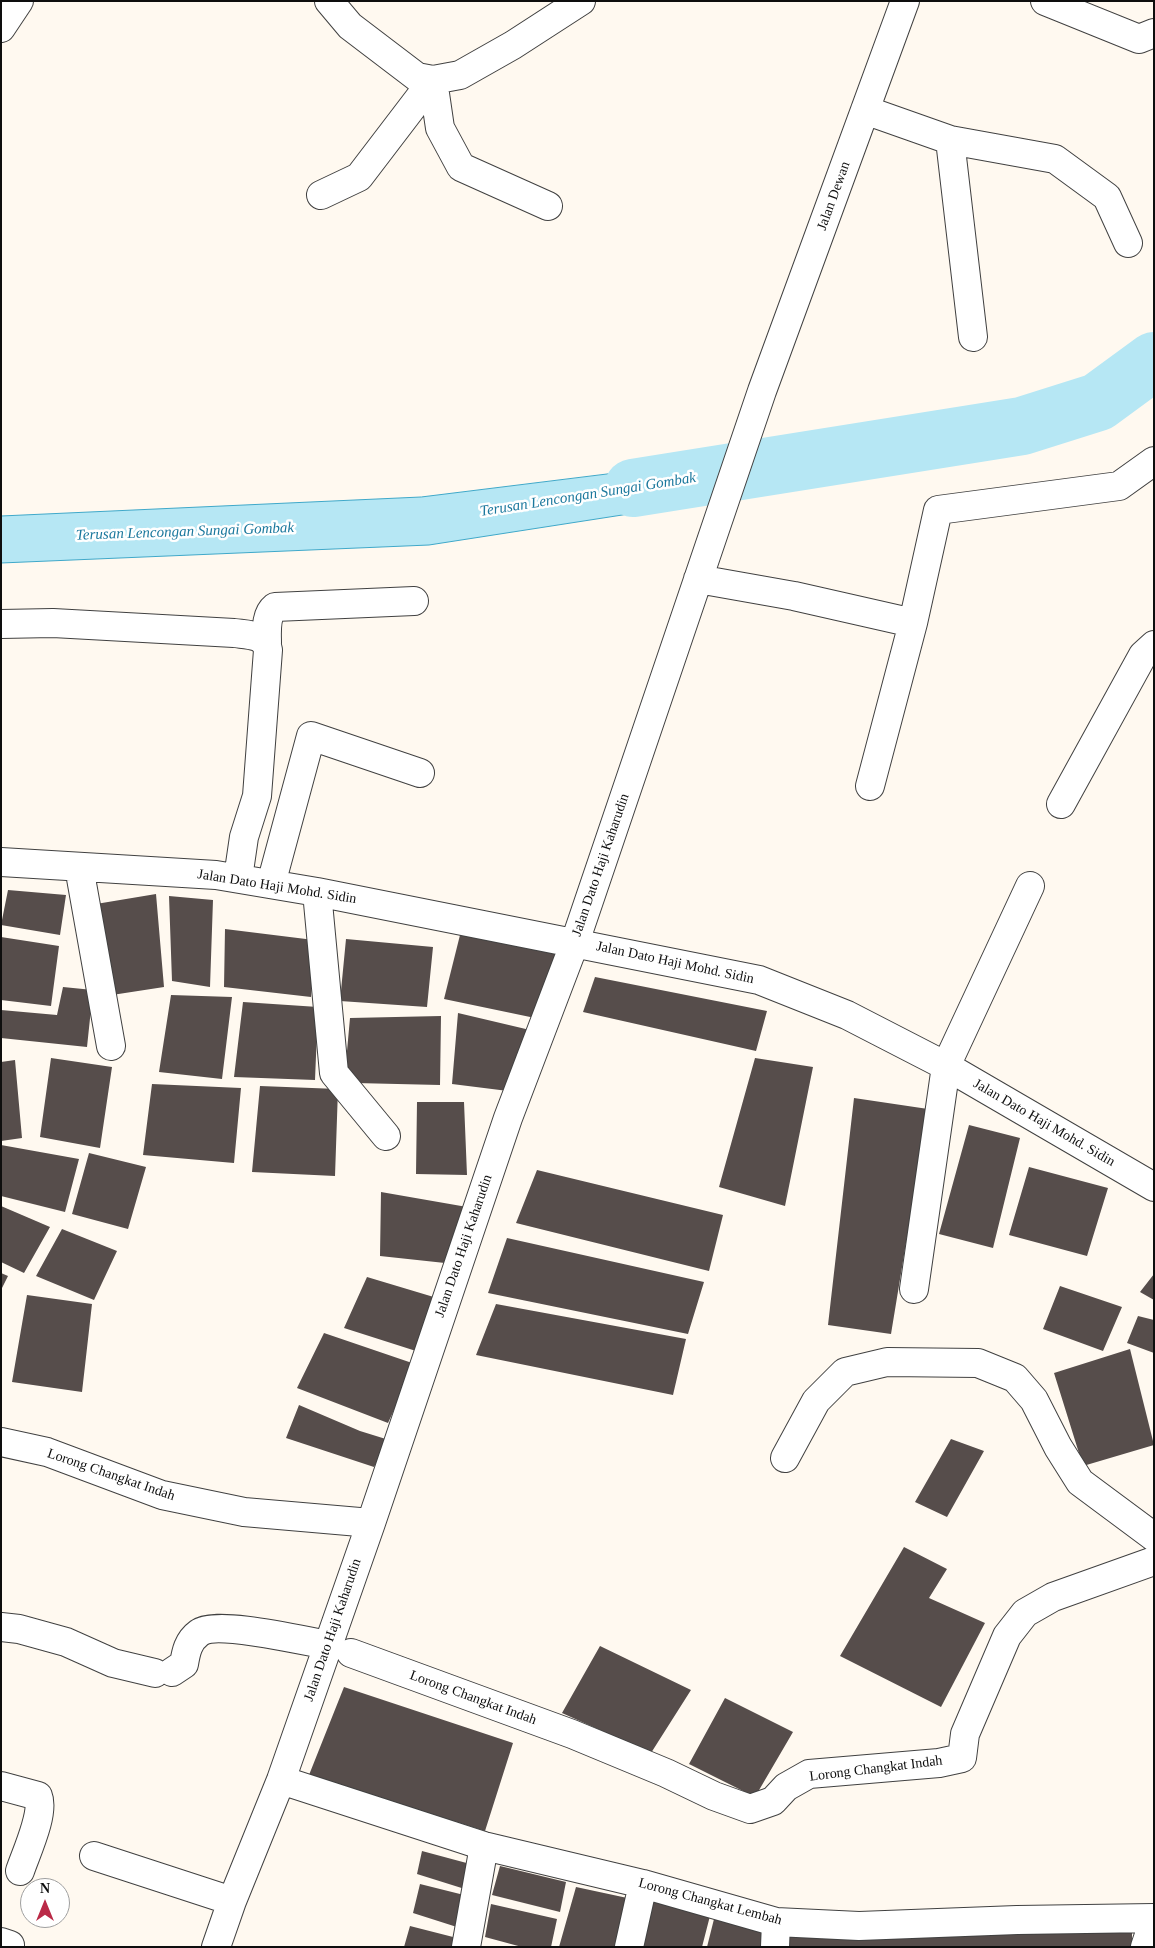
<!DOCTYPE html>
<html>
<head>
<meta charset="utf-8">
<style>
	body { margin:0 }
	#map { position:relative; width:1155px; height:1948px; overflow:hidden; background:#fff9f0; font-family:"Times New Roman",serif }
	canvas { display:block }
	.frame { position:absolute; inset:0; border:2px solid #0e0e0e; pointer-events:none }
	.north { position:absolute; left:20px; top:1878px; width:50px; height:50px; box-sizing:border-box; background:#fff; border:1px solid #9f9f9f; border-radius:50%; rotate:0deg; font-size:14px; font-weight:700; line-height:20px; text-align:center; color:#0e0e0e }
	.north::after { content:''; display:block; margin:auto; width:18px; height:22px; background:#ba2a47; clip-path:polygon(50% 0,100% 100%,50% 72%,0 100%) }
</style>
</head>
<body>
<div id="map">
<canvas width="1155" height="1948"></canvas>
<div class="frame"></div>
<div class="north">N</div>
</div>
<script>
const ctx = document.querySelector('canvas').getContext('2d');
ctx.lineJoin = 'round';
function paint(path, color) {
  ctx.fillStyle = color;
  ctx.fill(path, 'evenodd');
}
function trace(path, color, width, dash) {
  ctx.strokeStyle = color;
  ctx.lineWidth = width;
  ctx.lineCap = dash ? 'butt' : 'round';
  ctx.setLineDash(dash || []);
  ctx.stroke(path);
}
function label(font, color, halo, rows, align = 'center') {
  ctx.font = font + ' "Times New Roman",serif';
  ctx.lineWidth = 5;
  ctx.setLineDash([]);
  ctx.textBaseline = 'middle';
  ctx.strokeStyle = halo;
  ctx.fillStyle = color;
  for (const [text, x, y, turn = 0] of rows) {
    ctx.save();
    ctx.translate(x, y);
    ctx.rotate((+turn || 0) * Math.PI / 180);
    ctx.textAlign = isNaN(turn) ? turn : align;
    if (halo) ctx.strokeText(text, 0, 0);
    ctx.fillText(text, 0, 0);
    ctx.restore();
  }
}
const water = new Path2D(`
	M1154,338V386L1106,419L1064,434L1035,437L1026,411L1087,389Z
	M715,461L706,502L429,545L1,563V516L421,497Z`);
paint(water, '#b6e7f4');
trace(water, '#3fa8c9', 1);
trace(new Path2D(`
	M633,488L1022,426L1098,402L1154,361`), '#b6e7f4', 58);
paint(new Path2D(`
	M8,890L66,895L60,935L1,925Z
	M156,894L164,987L112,995L96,904Z
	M169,896L213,900L210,987L172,981Z
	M225,929L314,940L311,997L224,987Z
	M460,935L555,954L535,1018L444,999Z
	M1,937L59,946L51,1006L1,1000Z
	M346,939L433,947L427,1007L340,1001Z
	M595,977L767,1011L756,1051L583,1012Z
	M63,987L93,990L87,1047L1,1038V1010L57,1015Z
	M171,995L232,997L222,1079L159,1072Z
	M243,1002L318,1007L315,1080L234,1077Z
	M458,1013L530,1030L508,1091L452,1084Z
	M441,1016L440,1085L355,1083L345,1073L350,1018Z
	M51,1058L112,1067L100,1148L40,1137Z
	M755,1058L813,1067L785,1206L719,1187Z
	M15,1060L22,1138L1,1141V1062Z
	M152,1084L241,1088L234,1163L143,1155Z
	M260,1086L338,1089L335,1176L252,1172Z
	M854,1098L928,1109L891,1334L828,1325Z
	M417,1102H464L467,1175L416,1174Z
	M969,1125L1020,1138L993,1248L939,1234Z
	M1,1145L79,1159L65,1212L1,1196Z
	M89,1153L146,1167L128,1229L72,1214Z
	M1029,1167L1108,1188L1087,1256L1009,1235Z
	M537,1170L723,1215L709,1271L516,1223Z
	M381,1192L467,1207L445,1263L380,1256Z
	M1,1206L50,1227L24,1273L1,1262Z
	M62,1229L117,1251L94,1300L36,1276Z
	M507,1238L704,1282L688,1334L488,1293Z
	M1,1273L8,1276L1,1290Z
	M1154,1274V1300L1140,1292Z
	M367,1277L437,1298L416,1351L344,1328Z
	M1060,1286L1122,1307L1103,1351L1043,1329Z
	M27,1295L92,1304L82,1392L12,1382Z
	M496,1304L686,1339L673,1395L476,1355Z
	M1138,1316L1154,1320V1353L1127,1343Z
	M324,1333L415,1364L388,1423L297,1388Z
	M1130,1349L1154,1445L1083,1466L1054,1373Z
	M299,1405L360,1431L389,1440L374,1467L286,1438Z
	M951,1439L984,1451L947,1517L915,1502Z
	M904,1547L947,1569L929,1598L985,1623L941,1707L840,1656Z
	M600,1646L691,1690L651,1753L562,1713Z
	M344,1687L513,1743L485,1831L309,1775Z
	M725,1698L793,1732L755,1797L689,1764Z
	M422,1851L474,1865L468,1890L417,1874Z
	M500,1866L566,1882L560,1912L492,1895Z
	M420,1884L468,1896L460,1928L413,1913Z
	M576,1887L632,1899L620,1947H559Z
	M650,1898L711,1912L702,1947H643Z
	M491,1904L557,1919L551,1947H522L485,1937Z
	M715,1915L770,1928L768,1947H707Z
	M410,1926L457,1938L455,1947H404Z
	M1132,1931V1947H787L788,1933Z`), '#564d4b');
const minor = new Path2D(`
	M329,1L350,26L417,77L433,80L460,75L513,45L581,1
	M1045,1L1139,39L1154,33
	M1,28L19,1
	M433,80L440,128L461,167L548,206
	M865,110L950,140L973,337
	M950,140L1055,159L1107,197L1128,243
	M321,195L359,177L433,80
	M698,579L794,596L913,623
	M1,624L53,623L234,633C249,635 265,634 268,650L257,796L244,837L238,878
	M267,643C267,631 265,615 275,607L414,601
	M870,786L913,623L938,510L1119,486L1154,461
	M1061,804L1143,655L1154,645
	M1,862L216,875L317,892L759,980L847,1015L946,1066L1154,1187
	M79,867L111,1046
	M271,884L311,736L420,773
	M317,892L334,1073L386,1136
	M914,1289L946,1066L1030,886
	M1,1442L47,1452L162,1495L244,1512L371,1523
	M785,1458L816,1401L845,1372L887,1362L978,1363L1015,1378L1034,1400L1058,1447L1080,1482L1154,1537
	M1,1627L19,1629L66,1642L113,1663L155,1673
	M351,1653L572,1734L666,1773L714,1796L750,1809L773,1801L786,1787L809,1774L939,1763L962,1758L965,1734L1007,1636L1025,1613L1053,1597L1154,1561
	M172,1672L184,1664C186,1652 188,1641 199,1633C216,1620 304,1641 328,1645
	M281,1780L484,1846L643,1884L776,1922L859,1926L1017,1920L1154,1918
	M1,1786L38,1796C45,1813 26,1853 20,1871
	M94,1856L232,1901
	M1,1942L10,1945
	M216,1947L232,1901L281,1780L371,1523L508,1118L575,942L762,391L905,1
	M466,1947L484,1846
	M629,1947L643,1884
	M775,1947L776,1922
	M1145,1947L1151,1929L1154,1927`);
trace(minor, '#414141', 30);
trace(minor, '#fff', 28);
label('14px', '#0e0e0e', '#fff', [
	["Jalan Dewan",834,196,-70],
	["Jalan Dato Haji Kaharudin",601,865,-71],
	["Jalan Dato Haji Mohd. Sidin",277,887,9],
	["Jalan Dato Haji Mohd. Sidin",675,963,12],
	["Jalan Dato Haji Mohd. Sidin",1044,1123,30],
	["Jalan Dato Haji Kaharudin",464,1246,-71],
	["Lorong Changkat Indah",111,1475,19],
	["Jalan Dato Haji Kaharudin",333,1630,-71],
	["Lorong Changkat Indah",473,1698,20],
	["Lorong Changkat Indah",876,1769,-7],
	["Lorong Changkat Lembah",710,1902,15]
]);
label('italic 15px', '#1b789d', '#fff', [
	["Terusan Lencongan Sungai Gombak",588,495,-9],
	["Terusan Lencongan Sungai Gombak",185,532,-2]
]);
</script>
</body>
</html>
